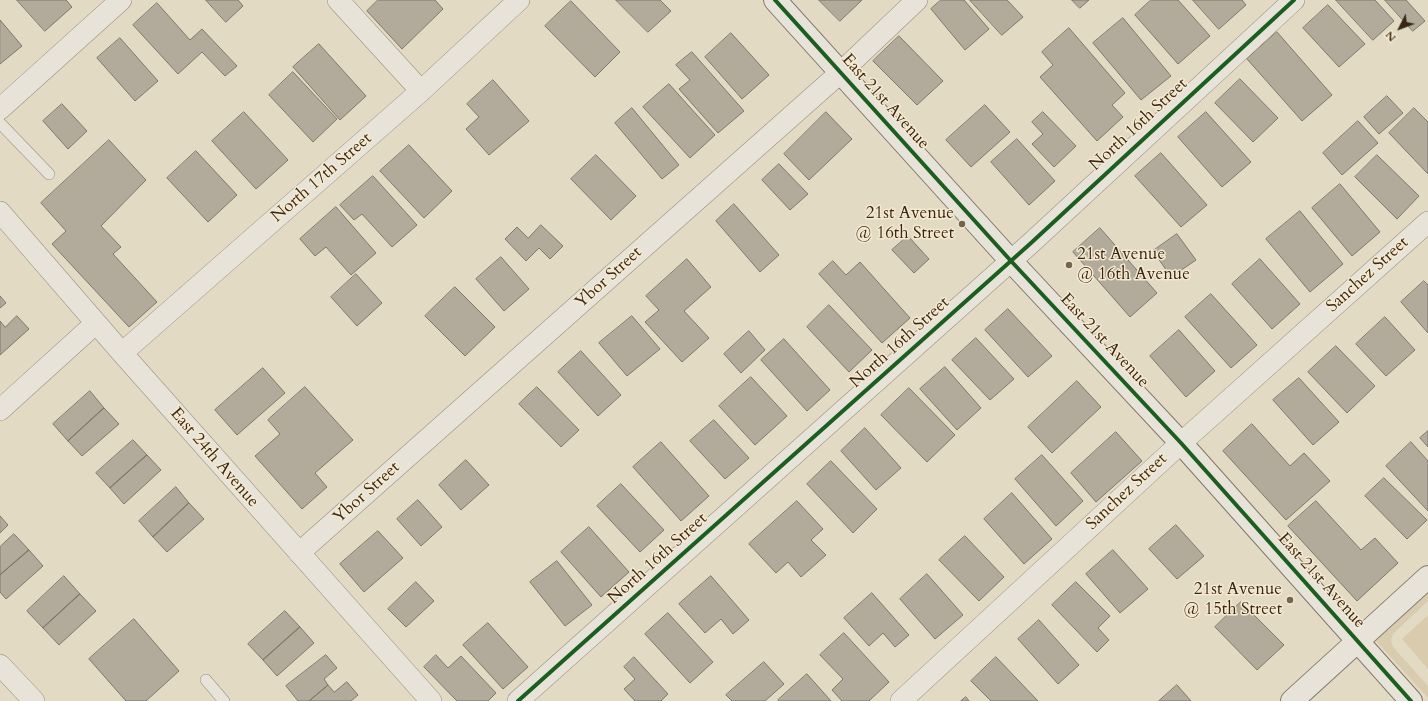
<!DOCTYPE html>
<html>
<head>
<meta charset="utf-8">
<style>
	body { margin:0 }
	#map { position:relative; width:1428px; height:701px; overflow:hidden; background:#e3dac4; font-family:Cardo,serif }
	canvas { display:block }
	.north { position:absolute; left:1380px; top:8px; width:40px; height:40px; -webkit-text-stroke:3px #f5ead0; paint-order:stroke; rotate:228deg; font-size:11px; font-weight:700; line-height:16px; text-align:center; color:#392616 }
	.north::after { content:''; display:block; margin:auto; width:14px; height:18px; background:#392616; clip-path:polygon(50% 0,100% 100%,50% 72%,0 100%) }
</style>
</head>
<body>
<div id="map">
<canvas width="1428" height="701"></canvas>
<div class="north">N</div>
</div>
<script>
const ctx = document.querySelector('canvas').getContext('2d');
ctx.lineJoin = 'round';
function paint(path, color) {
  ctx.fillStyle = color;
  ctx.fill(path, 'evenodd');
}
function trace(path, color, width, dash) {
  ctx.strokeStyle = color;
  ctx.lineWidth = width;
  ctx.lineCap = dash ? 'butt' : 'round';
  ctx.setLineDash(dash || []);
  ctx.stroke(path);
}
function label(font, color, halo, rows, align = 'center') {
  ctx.font = font + ' Cardo,serif';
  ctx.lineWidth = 3;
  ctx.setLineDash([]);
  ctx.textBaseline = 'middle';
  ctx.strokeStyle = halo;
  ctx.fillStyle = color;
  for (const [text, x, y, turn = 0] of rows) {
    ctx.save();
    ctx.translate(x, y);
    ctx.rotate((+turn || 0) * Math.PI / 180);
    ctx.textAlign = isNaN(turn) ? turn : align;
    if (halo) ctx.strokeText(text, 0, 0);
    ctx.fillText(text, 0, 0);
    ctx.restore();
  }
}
paint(new Path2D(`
	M1428,593V601L1393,634L1391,641L1393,647L1428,686V698L1376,641Z
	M1428,615V669L1402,639Z`), '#d9ccae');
const building = new Path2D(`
	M17,0H66L72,7L45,31Z
	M206,0H238L243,6L226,22Z
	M378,0H435L443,9L402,49L367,11Z
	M616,0H660L671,11L648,32Z
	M819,0H862L840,21Z
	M941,0H964L989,29L965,50L931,9Z
	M970,0H1007L1023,17L1002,35Z
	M1072,0H1089L1080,8Z
	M1151,0H1178L1210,36L1178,64L1135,15Z
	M1193,0H1242L1246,5L1219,29Z
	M1336,0H1375L1394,21L1373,40Z
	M1385,0H1406L1425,21L1413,31Z
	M571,1L620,52L595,77L545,26Z
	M157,3L190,40L202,29L237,66L225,76L202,52L178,74L133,25Z
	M1328,5L1365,44L1339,67L1303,28Z
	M1123,18L1171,76L1141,100L1093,43Z
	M0,20L22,46L0,64Z
	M1069,28L1125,93L1112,105L1123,117L1097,141L1040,77L1053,65L1042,52Z
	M1277,32L1332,95L1302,121L1247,59Z
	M731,33L769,75L742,99L705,57Z
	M899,36L943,81L917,105L873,61Z
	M120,38L158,81L135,101L97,58Z
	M319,44L366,96L340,120L293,67Z
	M692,52L744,111L718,133L679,89L690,80L676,65Z
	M293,72L337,119L313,142L269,95Z
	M1240,79L1278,118L1253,142L1215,103Z
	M493,80L529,121L489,155L466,129L479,117L467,104Z
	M669,84L715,135L690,158L643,107Z
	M1387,96L1403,113L1379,134L1364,117Z
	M62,104L87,131L68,149L43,121Z
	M985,105L1010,132L971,167L946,140Z
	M632,108L679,165L662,179L615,123Z
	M1414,108L1428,122V174L1389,133Z
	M244,112L288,160L256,189L212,141Z
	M826,112L852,139L809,180L784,154Z
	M1043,112L1076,146L1054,167L1032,144L1043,134L1032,122Z
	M1206,112L1251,162L1222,187L1178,137Z
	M1358,121L1378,143L1342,175L1323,153Z
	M1017,139L1055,181L1029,205L991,162Z
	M109,140L146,180L101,226L121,247L113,254L157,302L129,327L52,244L66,231L41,203Z
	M409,145L452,191L424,218L380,171Z
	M196,151L237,195L208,222L167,178Z
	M1161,153L1207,205L1181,227L1135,176Z
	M596,155L636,196L611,220L571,179Z
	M1377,155L1419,196L1397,219L1355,177Z
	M779,164L808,194L790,210L762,180Z
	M373,176L417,225L392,247L362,214L354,220L340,205Z
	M1340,184L1380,232L1352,256L1312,208Z
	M734,204L779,255L760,272L716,221Z
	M336,207L376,253L351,275L326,247L315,256L300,239Z
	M1300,211L1343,264L1310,292L1266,239Z
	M541,225L563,246L550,259L539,248L526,261L505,239L517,227L528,238Z
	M1100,228L1157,293L1130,317L1073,252Z
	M1177,234L1196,260L1171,277L1153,251Z
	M908,236L929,259L914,273L892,250Z
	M501,257L529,289L504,311L476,279Z
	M687,259L711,287L684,311L709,338L682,362L645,322L659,310L646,296Z
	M1260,259L1300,304L1272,329L1232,284Z
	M833,261L846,275L860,262L910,318L882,343L819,274Z
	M356,274L382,303L357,326L331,297Z
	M1424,281L1428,285V333L1401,302Z
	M455,287L495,327L465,356L425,316Z
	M1211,294L1257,345L1231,368L1185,317Z
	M0,296L6,303L0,308Z
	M829,305L872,350L849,372L807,327Z
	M1008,309L1052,356L1028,377L985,330Z
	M17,316L29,329L0,355V321L5,327Z
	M632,316L660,349L627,376L599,343Z
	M1385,317L1415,350L1386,376L1356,344Z
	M1179,330L1215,371L1186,397L1150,356Z
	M749,331L765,350L741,373L724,354Z
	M976,338L1014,379L990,400L952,360Z
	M784,339L830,390L807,411L761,360Z
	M1336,346L1375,386L1347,413L1308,372Z
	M581,351L621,395L598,416L558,372Z
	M945,367L981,408L957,430L920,389Z
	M263,368L285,393L237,435L215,410Z
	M751,377L787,416L755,445L719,406Z
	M1299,378L1339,422L1313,445L1273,400Z
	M1077,381L1101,407L1052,453L1028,427Z
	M305,387L353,440L315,473L327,487L302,509L255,456L280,434L268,420Z
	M537,387L579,430L561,447L519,404Z
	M909,388L955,435L927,462L881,415Z
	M90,391L104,408L68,441L53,424Z
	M104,408L119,424L82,456L68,441Z
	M714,420L749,458L725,479L690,441Z
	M1252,424L1290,466L1304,453L1330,481L1286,520L1223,451Z
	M865,428L901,468L876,490L841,451Z
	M1428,431V447L1420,438Z
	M1116,432L1142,461L1096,502L1071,473Z
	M133,440L147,455L110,488L96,473Z
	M661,442L709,496L681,521L633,467Z
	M1411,442L1428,461V511L1386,466Z
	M147,455L161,470L124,504L110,488Z
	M1042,455L1083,501L1056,526L1015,479Z
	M466,460L489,485L461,510L439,485Z
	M831,461L877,509L853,533L807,484Z
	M1384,478L1427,520L1407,539L1365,496Z
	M621,484L664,530L640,552L597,506Z
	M176,487L189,503L153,537L139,521Z
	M1012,493L1052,539L1024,564L984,519Z
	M418,500L442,527L421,546L397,519Z
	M797,501L823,529L811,540L826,555L801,577L788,562L776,573L749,544Z
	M1316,501L1361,550L1375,538L1398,563L1357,601L1288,526Z
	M189,503L204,519L167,552L153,537Z
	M0,516L8,525L0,533Z
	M1176,525L1204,556L1177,579L1149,549Z
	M589,527L629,572L601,597L561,552Z
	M378,531L403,558L364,592L340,564Z
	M14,534L29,550L0,575V547Z
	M965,536L1004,577L979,601L939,560Z
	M29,550L43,566L6,599L0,592V575Z
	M1113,550L1148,589L1120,613L1086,574Z
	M557,561L592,605L565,626L530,582Z
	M927,574L963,615L935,639L900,599Z
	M64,576L80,594L43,628L27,611Z
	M711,576L749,620L733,634L721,619L705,633L679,604Z
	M416,582L434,601L406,627L388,609Z
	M1076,582L1110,616L1098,628L1109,640L1097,652L1052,605Z
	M872,593L909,635L895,647L883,633L869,646L844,618Z
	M80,594L96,611L59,645L43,628Z
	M1241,602L1284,645L1257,670L1215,627Z
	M285,611L300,627L263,660L248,644Z
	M668,613L713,662L690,683L645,634Z
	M134,619L179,671L146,701H126L89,659Z
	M1039,620L1079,665L1058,684L1018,639Z
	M488,623L528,667L503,689L463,645Z
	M300,627L314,643L277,676L263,660Z
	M844,633L889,682L869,701H842L832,690L843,679L820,655Z
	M326,655L337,668L324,679L328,685L309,701H298L286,686Z
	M436,655L448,668L461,656L496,693L488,701H457L424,667Z
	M634,657L668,694L661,701H635L624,689L635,679L624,667Z
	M996,657L1038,701H991L971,681Z
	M764,662L784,684L765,701H732L726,695Z
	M807,674L831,701H779L778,700Z
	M347,682L358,695L351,701H309L328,685L334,692Z
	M1177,685L1191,701H1159Z
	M966,697L969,701H961Z`);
paint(building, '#b2aa9b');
trace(building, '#7f786a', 1);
const lane = new Path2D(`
	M0,123L49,174
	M206,680L224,701`);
const street = new Path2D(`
	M338,0L421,91
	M0,109L121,0
	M0,212L122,353L431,701
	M122,353L421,91L519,0
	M0,410L96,323
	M299,553L840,73L917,0
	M0,665L34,701
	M518,701L1031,243L1294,0
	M901,701L1181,443L1428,222`);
const secondary = new Path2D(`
	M775,0L1011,261L1181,443L1411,701
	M1292,701L1428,577`);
trace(lane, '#989081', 12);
trace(street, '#989081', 22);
trace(secondary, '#7f786a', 24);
trace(lane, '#e8e3d8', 11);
trace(street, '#e8e3d8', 21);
trace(secondary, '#e8e3d8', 22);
trace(new Path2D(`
	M775,0L1011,261L1181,443L1411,701
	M518,701L1031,243L1294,0`), '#1b5e20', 4);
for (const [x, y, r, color] of [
	[962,224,4,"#746553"],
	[1069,265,4,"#746553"],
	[1290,600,4,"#746553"]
]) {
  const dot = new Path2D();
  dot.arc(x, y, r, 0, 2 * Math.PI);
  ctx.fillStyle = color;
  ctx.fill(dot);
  trace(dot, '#f5ead0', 1.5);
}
label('17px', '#392616', '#f5ead0', [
	["East 21st Avenue",885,102,48],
	["North 16th Street",1139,125,-43],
	["North 17th Street",322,178,-41],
	["Sanchez Street",1368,275,-42],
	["Ybor Street",609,278,-42],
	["East 21st Avenue",1104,341,47],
	["North 16th Street",900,343,-42],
	["East 24th Avenue",214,458,49],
	["Sanchez Street",1127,492,-43],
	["Ybor Street",367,493,-42],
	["North 16th Street",658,559,-42],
	["East 21st Avenue",1321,581,48]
]);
label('17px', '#392616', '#f5ead0', [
	["21st Avenue",954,214],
	["@ 16th Street",954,234],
	["21st Avenue",1077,255,"left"],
	["@ 16th Avenue",1077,275,"left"],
	["21st Avenue",1282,590],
	["@ 15th Street",1282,610]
], 'right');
</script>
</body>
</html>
